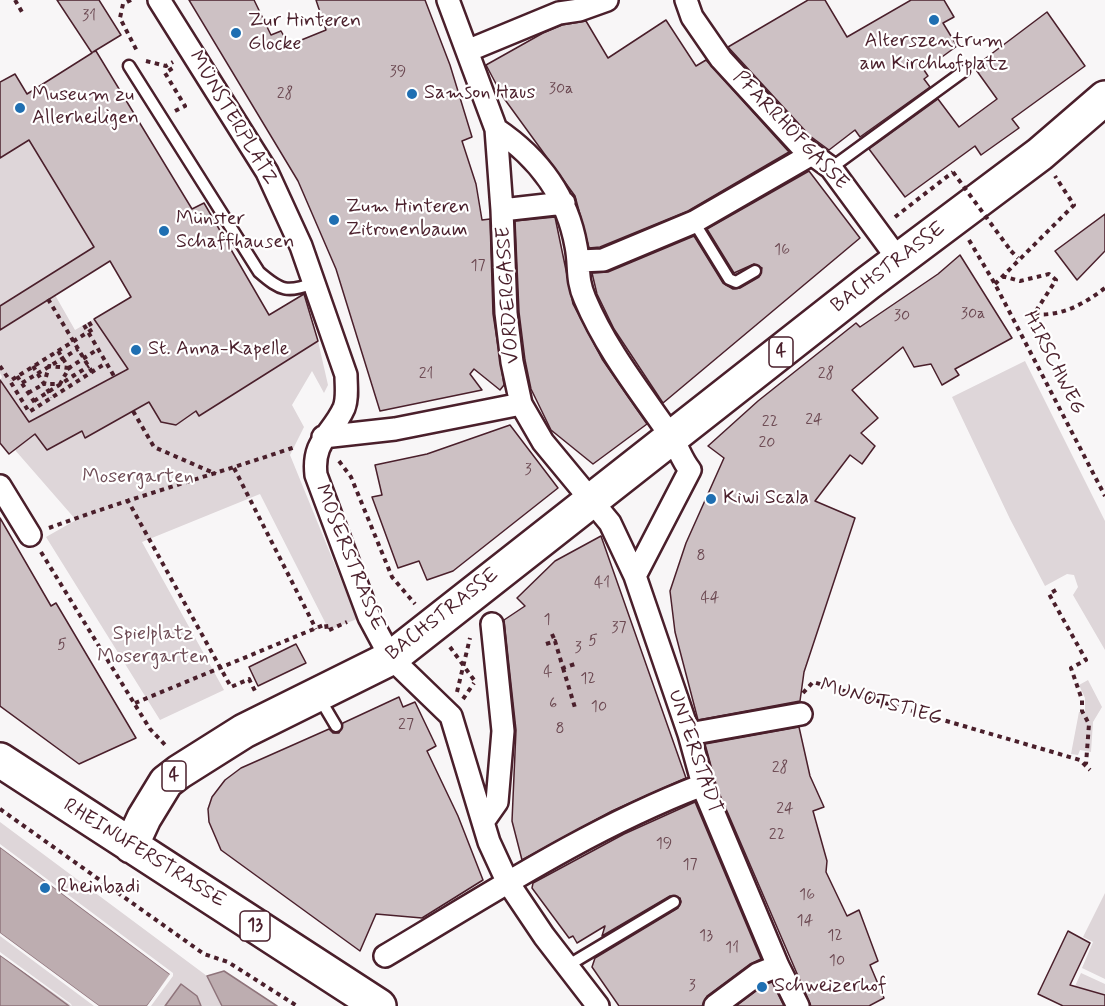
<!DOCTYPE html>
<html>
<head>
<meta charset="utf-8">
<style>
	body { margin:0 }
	canvas { display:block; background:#f8f6f7 }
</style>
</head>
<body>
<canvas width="1105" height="1006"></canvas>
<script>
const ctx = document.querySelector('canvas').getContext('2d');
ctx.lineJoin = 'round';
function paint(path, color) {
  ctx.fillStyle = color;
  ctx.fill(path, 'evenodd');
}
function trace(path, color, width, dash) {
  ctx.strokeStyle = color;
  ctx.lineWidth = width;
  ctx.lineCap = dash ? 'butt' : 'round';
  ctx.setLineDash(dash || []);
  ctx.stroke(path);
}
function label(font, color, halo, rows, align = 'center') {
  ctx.font = font + ' Mynerve,sans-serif';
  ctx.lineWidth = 4.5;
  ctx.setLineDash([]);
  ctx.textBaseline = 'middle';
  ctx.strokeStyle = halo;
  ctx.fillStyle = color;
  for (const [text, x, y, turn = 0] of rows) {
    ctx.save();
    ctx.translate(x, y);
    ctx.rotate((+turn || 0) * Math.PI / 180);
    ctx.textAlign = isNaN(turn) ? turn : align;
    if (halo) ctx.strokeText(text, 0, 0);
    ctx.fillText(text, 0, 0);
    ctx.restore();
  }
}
paint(new Path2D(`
	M29,140L94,247L0,306V158Z
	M55,295L75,330L94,319L128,368L29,422L0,380L2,377L0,373V330Z
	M318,341L328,385L324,393L312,371L292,405L304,427L290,455L357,619L329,630L260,494L142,542L224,690L160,720L46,537L76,520L15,450L35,434L47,450L82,431L85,437L149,402L161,422L176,425L188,417L191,402L200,416Z
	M1025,361L1105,521V650L1073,595L1078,587L1074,575L1067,574L1045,586L1010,519L952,397Z
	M1088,680L1102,707L1093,722L1091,752L1080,750L1078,755L1071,754L1079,712H1085V698L1079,685Z
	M0,822L207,976L222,1006H69L0,955Z
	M1105,893V979L1082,968L1093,942L1083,937Z
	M1081,973L1105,984V1006H1066Z`), '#ded6d9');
const water = new Path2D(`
	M0,847L171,975L147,1006H99L0,933Z
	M0,955L69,1006H0Z
	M224,971L277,1006H222L207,976Z
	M181,984L197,996L201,1006H165Z`);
paint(water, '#bdadb0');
trace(water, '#8f747b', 1.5);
paint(new Path2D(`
	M0,844L173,973V976L151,1006H147L170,974L0,847Z
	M0,933L99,1006H94L0,936Z
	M0,952L71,1004L72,1006L0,955Z`), '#f8f6f7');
const building = new Path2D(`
	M57,0H99L121,35L93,52L96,51L192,209L204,203L269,315L304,294L318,341L199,416L196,411L176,425L161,422L149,402L85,438L82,431L47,450L35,434L9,454L0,443V380L29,422L128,369L94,319L131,297L110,261L0,330V306L94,247L29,140L0,158V82L15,74L27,94L92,53Z
	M189,0H254L271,35L281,31L289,45L326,30L316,0H425L450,65L472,137L462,141L476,184L482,220L490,219L493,314L504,385L500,390L474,369L470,374L482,390L380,411L336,269L298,181Z
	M808,0H825L847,37L911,0H944L954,17L943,23L957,46L924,70L928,76L924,79L930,87L860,137L855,130L829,150L810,136L728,47Z
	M1047,12L1085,66L1012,119L1019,128L981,155L975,146L905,197L869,149L938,99L959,127L997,99L974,67Z
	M666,20L696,66L706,60L789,152L688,211L600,247L589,248L575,196L503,97L486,65L543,33L562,25L586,21L608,58Z
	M809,171L860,238L663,403L614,329L597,294L592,273L608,272L694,236L723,283L733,289L740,288L759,277L762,268L754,264L734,273L707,229Z
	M1105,214V251L1077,280L1055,251Z
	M555,217L573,304L602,359L647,424L593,464L551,430L531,389L525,360L519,312L515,221Z
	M960,255L1012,338L955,369L959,375L942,385L931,364L914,367L903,347L852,390L878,418L861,433L875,446L862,464L850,455L815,501L855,518L804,672L800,701L698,720L675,632L670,591L686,543L724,458L708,446L758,401L856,323L860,327L938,274Z
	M510,425L558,488L453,571L427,580L419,561L398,568L372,497L382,495L375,465L427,454Z
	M0,518L51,606L56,603L136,738L79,764L0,706Z
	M601,536L686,778L612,811L522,860L512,821L516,730L504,620L525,606L517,598L555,561Z
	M296,644L306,663L258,686L249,667Z
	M399,697L403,707L415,702L436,746L427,751L458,816L483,880L422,918L376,914L360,951L221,850L209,822L208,809L212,797L225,780L241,768L329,729L333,733H339L343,723Z
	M799,727L810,776L824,807L813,811L827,861L826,872L847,916L859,910L878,961L870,965L884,998L869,1006H811L717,788L705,744Z
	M695,802L761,959L750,964L707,996L702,1006H619L592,967L595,958L678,908L681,902L680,898L670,896L602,936L605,926L577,943L573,936L569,938L532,888L533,883L624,834Z
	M1068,931L1090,943L1070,985L1105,995V1006H1063L1038,994Z
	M772,982L784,1006H736L764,985Z`);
paint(building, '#cdc1c4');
trace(building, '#4a1f2b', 1.5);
const lane = new Path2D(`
	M129,66L259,272C281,291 287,293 314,283
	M831,168L964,71
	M694,222L729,279L736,282L755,271
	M320,699L336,726
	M567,966L674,902`);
const street = new Path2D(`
	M159,0L267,172L301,246L346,375C346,386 348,398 344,408C332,435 312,440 316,475L369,617L391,658L451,716L489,842L507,881L544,936L598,1006
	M448,0L496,129L502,210L506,313L512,362L521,404L543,442L610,523L635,576L689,734L705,792L778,966L798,1006
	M686,0L692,17L721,59L801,146L831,168L898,259
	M467,51L559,13L579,10L607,0
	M496,129C539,158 567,195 576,246C580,266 576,279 585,299C606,349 639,390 670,435C678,446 681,459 690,470L635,576
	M502,210L564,203
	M579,261L603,260L694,222L812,154
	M323,437L395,429L521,404
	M0,486L30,535
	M689,734L801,714
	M483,822L497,802L503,731L492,624
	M385,956C488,895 588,829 700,786L705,792
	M715,1006L758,974L778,966`);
const primary = new Path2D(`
	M0,760L379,1006
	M131,846L144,818L166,782L179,772L244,731L391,658L868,283L1040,154L1105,98`);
trace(lane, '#4a1f2b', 15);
trace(street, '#4a1f2b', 26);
trace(primary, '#4a1f2b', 38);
trace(new Path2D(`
	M15,0L22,12
	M131,0L123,4L120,18L137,51
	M146,61L166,66L173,62
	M175,111L185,106L165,73L176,66
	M895,217L953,172
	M969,240L995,284L1105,496
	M1011,251L1018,258
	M1002,276L1020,281L1049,274L1056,280L1034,314C1061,317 1084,304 1105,288
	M995,284L1074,205L1055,176
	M48,299L92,372
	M89,322L93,329L10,381L29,412L106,363
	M84,325L114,376
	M58,351L74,376
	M0,366L10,381
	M33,366L52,397
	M69,368L49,366L44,384H60L69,368L98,349
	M17,376L37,406
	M22,383L78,349
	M28,393L44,384
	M34,401L89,366
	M133,411L154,447L216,474
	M339,461L351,477L392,577L415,604
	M234,468L316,629
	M127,499L231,687L249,679L256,693
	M49,528C130,498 213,475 295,447
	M41,552L150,729L167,747
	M1056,590L1049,594L1086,660L1071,668L1082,700V711L1089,724L1086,764
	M552,634L555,641
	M546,644L555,641L563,668L575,664
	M450,647L474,680
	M563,668L576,711
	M457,692L470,638
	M803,693L813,682L1080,760L1090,770
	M463,699L474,683
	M135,703L326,624L327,631L347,622
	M0,809L204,954L228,962L297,1006`), '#4a1f2b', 4, [4.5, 4.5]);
trace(lane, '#fff', 10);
trace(street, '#fff', 21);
trace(primary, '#fff', 33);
trace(new Path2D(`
	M953,172L1011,251`), '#4a1f2b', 4, [4.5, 4.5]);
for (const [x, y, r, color] of [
	[934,20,6,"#1f6fb2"],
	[236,33,6,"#1f6fb2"],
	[412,94,6,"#1f6fb2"],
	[20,108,6,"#1f6fb2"],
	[334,220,6,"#1f6fb2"],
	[164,231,6,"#1f6fb2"],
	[136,350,6,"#1f6fb2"],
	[711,499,6,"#1f6fb2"],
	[45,888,6,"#1f6fb2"],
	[762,987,6,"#1f6fb2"]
]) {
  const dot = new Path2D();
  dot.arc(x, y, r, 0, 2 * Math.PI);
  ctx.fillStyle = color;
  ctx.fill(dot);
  trace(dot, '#fff', 2);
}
label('16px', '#6b4851', null, [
	["31",89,17],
	["39",398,73],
	["30a",561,90],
	["28",285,95],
	["16",782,251],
	["17",478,267],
	["30a",973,315],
	["30",902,317],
	["21",426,375],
	["28",826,375],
	["24",814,421],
	["22",770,423],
	["20",767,444],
	["3",528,471],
	["8",701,557],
	["41",602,584],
	["44",710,599],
	["1",547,621],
	["37",619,629],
	["5",593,642],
	["5",62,646],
	["3",578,649],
	["4",548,673],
	["12",588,680],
	["6",553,705],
	["10",599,708],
	["27",406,726],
	["8",560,730],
	["28",780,769],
	["24",785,810],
	["22",777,836],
	["19",664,845],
	["17",690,866],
	["16",807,896],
	["14",805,922],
	["13",706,937],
	["12",835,937],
	["11",732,949],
	["10",837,962],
	["3",692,987]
]);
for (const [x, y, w] of [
	[781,352,24],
	[174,776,24],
	[255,926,30]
]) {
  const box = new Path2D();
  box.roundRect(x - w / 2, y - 15, w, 30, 4.5);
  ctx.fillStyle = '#fff';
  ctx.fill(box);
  trace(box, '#4a1f2b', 1.5);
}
label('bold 18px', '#4a1f2b', null, [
	["4",781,352],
	["4",174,776],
	["13",255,926]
]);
label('20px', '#4a1f2b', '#fff', [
	["Zur Hinteren",248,22],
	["Glocke",248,45],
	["Alterszentrum",934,42,"center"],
	["am Kirchhofplatz",934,65,"center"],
	["Samson Haus",424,94],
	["Museum zu",32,96],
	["Allerheiligen",32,119],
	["Zum Hinteren",346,208],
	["Zitronenbaum",346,231],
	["Münster",176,220],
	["Schaffhausen",176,243],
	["St. Anna-Kapelle",148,350],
	["Kiwi Scala",723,499],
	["Rheinbadi",57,888],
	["Schweizerhof",774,987]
], 'left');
label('20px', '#4a1f2b', '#fff', [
	["MÜNSTERPLATZ",232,118,59],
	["PFARRHOFGASSE",790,131,46],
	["BACHSTRASSE",889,268,-37],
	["VORDERGASSE",509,295,-94],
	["HIRSCHWEG",1053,363,63],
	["MOSERSTRASSE",349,558,68],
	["BACHSTRASSE",443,615,-38],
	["MUNOTSTIEG",881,703,16],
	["UNTERSTADT",694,752,71],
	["RHEINUFERSTRASSE",144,854,32]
]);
label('20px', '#6f4d56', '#fff', [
	["Mosergarten",138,478],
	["Spielplatz",153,635],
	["Mosergarten",153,658]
]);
</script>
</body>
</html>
